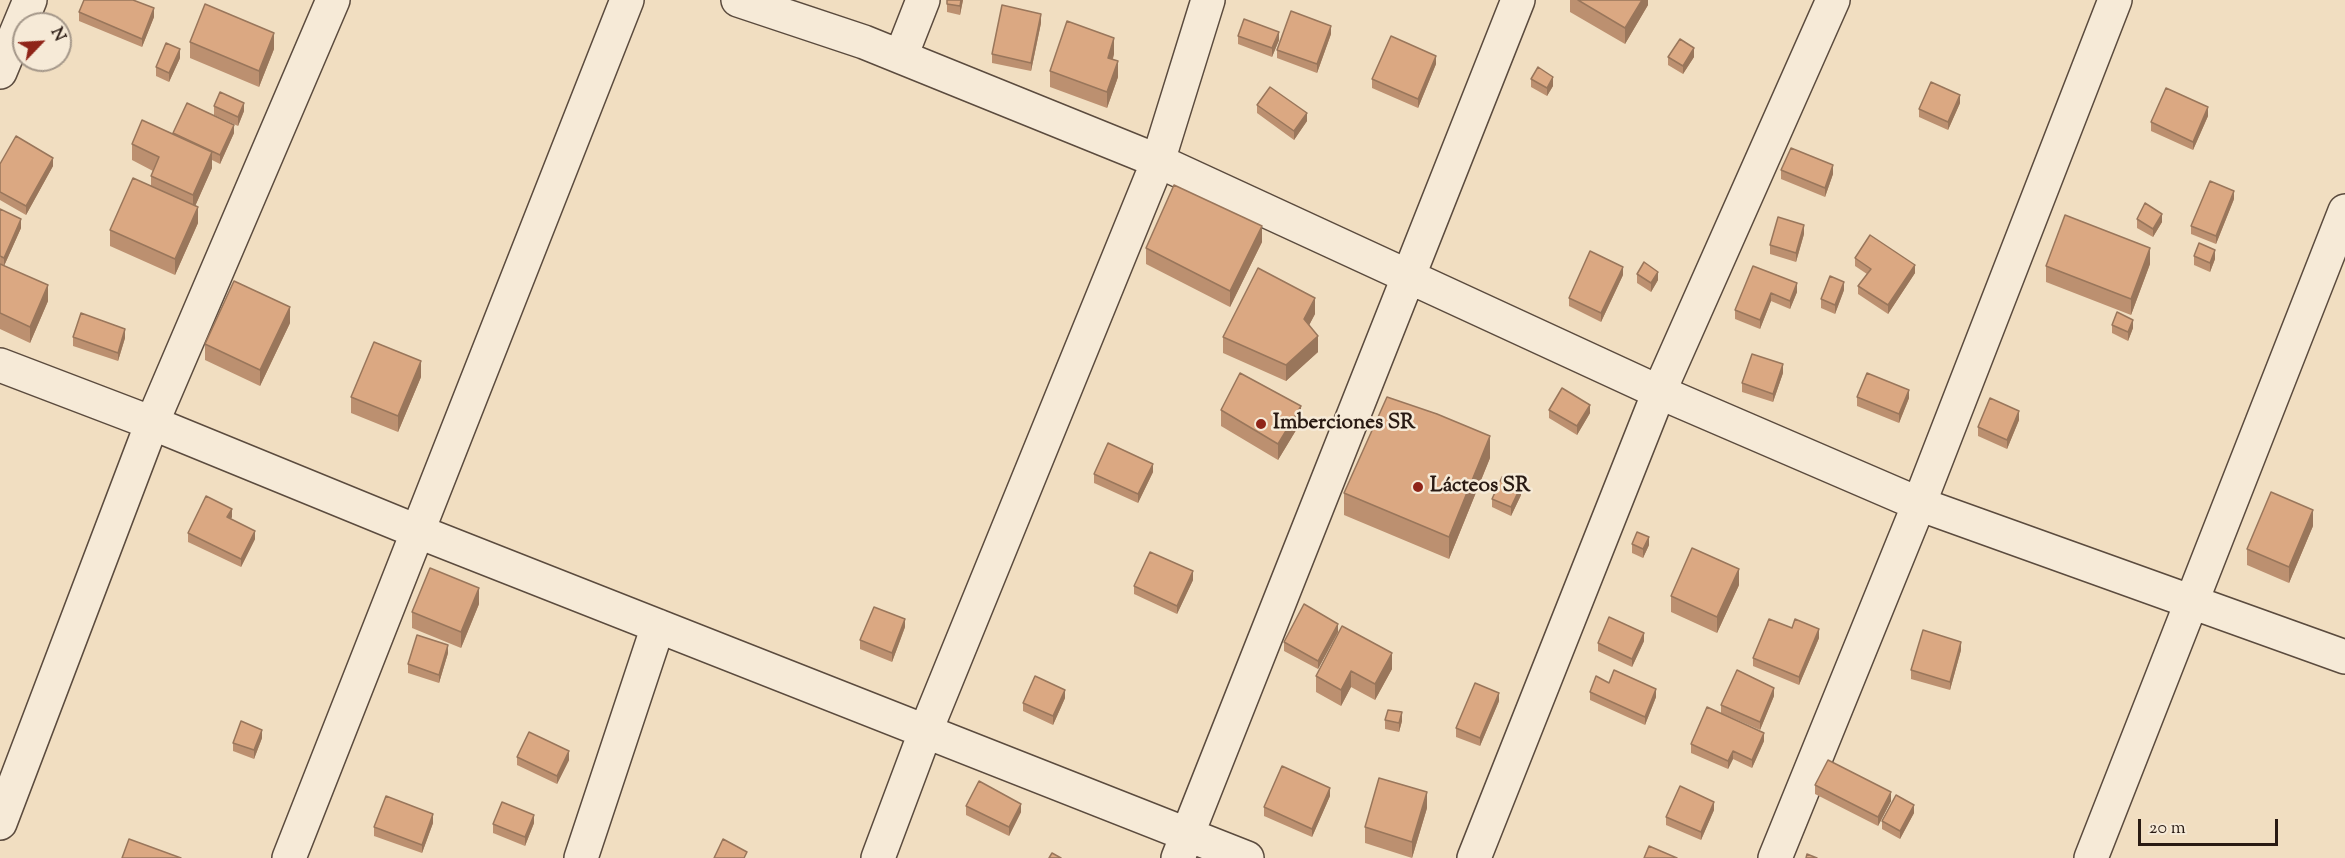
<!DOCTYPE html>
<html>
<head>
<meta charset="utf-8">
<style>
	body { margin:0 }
	#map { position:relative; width:2345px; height:858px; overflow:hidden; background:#f1dec1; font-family:"Sorts Mill Goudy",serif }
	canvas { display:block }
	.north { position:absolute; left:12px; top:12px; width:60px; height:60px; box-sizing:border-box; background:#f6ead7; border:2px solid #a49789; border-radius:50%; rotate:65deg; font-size:16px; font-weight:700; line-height:24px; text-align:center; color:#291a13 }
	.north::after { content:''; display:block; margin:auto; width:21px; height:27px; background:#8f2418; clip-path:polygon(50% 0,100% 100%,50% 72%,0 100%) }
	.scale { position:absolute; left:2138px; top:819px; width:140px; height:27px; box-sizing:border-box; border:3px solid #291a13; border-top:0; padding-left:8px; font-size:18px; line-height:21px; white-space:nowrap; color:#291a13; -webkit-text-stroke:4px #f6ead7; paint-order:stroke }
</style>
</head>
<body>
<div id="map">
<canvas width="2345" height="858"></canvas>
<div class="north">N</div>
<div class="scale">20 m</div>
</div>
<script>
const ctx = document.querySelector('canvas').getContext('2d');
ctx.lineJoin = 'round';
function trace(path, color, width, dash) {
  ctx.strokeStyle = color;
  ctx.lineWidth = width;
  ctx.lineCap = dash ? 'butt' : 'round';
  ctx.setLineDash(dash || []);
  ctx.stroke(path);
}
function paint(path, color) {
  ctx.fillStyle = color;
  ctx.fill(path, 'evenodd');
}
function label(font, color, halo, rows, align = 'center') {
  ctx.font = font + ' "Sorts Mill Goudy",serif';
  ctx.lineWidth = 5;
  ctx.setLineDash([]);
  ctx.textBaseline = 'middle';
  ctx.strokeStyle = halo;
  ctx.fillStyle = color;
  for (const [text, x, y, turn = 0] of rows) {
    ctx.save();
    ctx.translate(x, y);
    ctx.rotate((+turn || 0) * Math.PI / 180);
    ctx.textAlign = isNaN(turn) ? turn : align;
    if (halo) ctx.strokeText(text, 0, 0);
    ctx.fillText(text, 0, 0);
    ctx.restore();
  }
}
const minor = new Path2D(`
	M738,0L864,42L1158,161L1659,392L1919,504L2345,657
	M901,56L923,0
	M0,72L30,0
	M0,365L152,423L399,524L1247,858
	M0,823L152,423L333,0
	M289,858L627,0
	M581,858L658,626
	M878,858L926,730L1158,161L1208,0
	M1178,858L1518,0
	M1474,858L1659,392L1833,0
	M1775,858L1919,504L2115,0
	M2091,858L2345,211`);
trace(minor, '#5b4b3e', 36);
trace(minor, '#f6ead7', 33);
paint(new Path2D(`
	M947,0H963L960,15L947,12Z
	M1570,0H1648V5L1625,44L1570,12Z
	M79,12L154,17L142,47L79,21Z
	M1041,23L1031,71L992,63V54Z
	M1331,34L1317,73L1277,58V50Z
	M1238,36L1279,40L1272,57L1238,44Z
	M190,42L274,49L259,87L190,58Z
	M1114,54L1113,59L1118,77L1107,108L1050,87V71Z
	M1668,57H1694L1683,74L1668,65Z
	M180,58L169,82L156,76V67Z
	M1436,64L1418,108L1372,88V79Z
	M1531,79L1553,86L1547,96L1531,87Z
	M1960,103L1948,130L1919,117V109Z
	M1257,105L1307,121L1294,140L1257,113Z
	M214,106L244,111L238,126L214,115Z
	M2208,116L2193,150L2151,131V122Z
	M234,133L220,164L212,160V168L195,206L198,223L175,275L110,246V230L151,186V176L153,171L132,160V144L173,134Z
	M0,164L53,166L26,215L0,200Z
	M1781,170L1833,174L1825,197L1781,179Z
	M2234,199L2216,244L2191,234V226Z
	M0,209L21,228L4,266L48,301L30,343L0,329Z
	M2137,219L2162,222L2153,237L2137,228Z
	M1804,234L1796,262L1770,254V245Z
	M1262,242L1230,307L1146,264V248Z
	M2194,256L2215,259L2210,272L2194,265Z
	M1855,258L1915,273L1888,314L1858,294V286L1867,274L1855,266Z
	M2150,264L2131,315L2046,282V266Z
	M1753,266L1797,292L1790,309L1771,301L1760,329L1735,319V310Z
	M1637,274L1658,280L1651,292L1637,283Z
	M1623,275L1601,322L1569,306V298Z
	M1844,290L1835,314L1821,308V299Z
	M1315,314L1309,325L1318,352L1286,381L1223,353V337Z
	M290,323L260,386L205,360V344Z
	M2112,325L2133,328L2128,341L2112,333Z
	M73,337L125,338L118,361L73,346Z
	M1783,373L1773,402L1742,392V383Z
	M421,377L398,432L351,413V397Z
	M1857,397L1909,398L1899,423L1857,406Z
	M1221,410L1301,422L1278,460L1221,426Z
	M1549,410L1590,413L1577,435L1549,418Z
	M2019,420L2007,449L1978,436V427Z
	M1490,458L1449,559L1344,515V493Z
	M1153,472L1138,503L1094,483V474Z
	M1521,495L1511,516L1492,507V499Z
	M232,517L231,519L255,539L241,567L188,542V533Z
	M2313,526L2289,583L2247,565V549Z
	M1632,544L1649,545L1643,558L1632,553Z
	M1193,580L1177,614L1134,594V586Z
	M1739,585L1717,633L1671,612V596Z
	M479,604L461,648L412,628V612Z
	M1342,626L1392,669L1375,700L1351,687L1341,706L1316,692V676Z
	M905,627L892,662L860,649V640Z
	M1338,632L1318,669L1284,651V642Z
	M1819,638L1799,685L1753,666V658Z
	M1644,641L1632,667L1598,651V643Z
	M1961,650L1950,690L1911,679V670Z
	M448,653L439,683L408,673V664Z
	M1590,692L1656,697L1645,725L1590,700Z
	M1774,696L1760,730L1721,713V705Z
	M1065,698L1053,725L1023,711V703Z
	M1499,701L1480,746L1456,737V728Z
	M1385,720L1402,721L1399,732L1385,729Z
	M262,738L254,759L233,751V743Z
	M1764,741L1752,768L1733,759L1728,769L1691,753V744Z
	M517,757L569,760L557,784L517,765Z
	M1815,785L1891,801L1878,826L1815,794Z
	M1330,796L1312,837L1264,816V807Z
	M966,806L1021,812L1009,836L966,815Z
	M1427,808L1412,858L1365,843V827Z
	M1714,810L1701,840L1666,825V817Z
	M1914,813L1900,839L1882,829V821Z
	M433,823L422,853L374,836V827Z
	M534,823L525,846L493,833V824Z`), '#bc9070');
paint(new Path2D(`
	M961,0H963L960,15V6Z
	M1642,0H1648V5L1625,44V28Z
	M154,8V17L142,47V39Z
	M1041,14V23L1031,71V63Z
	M1331,26V34L1317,73V64Z
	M1279,32V40L1272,57V48Z
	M274,33V49L259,87V71Z
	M1114,38V54L1108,74V58Z
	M1694,48V57L1683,74V66Z
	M180,49V58L169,82V73Z
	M1436,56V64L1418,108V99Z
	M1118,61V77L1107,108V92Z
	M1553,77V86L1547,96V88Z
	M1960,95V103L1948,130V122Z
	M244,103V111L238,126V117Z
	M2208,107V116L2193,150V142Z
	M1307,113V121L1294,140V131Z
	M234,125V133L220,164V155Z
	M212,152V168L193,211V195Z
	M53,158V166L26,215V206Z
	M1833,165V174L1825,197V188Z
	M2234,191V199L2216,244V236Z
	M198,207V223L175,275V259Z
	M2162,214V222L2153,237V229Z
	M21,219V228L4,266V258Z
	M1804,225V234L1796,262V253Z
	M1262,226V242L1230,307V291Z
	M2150,248V264L2131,315V299Z
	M2215,250V259L2210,272V263Z
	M1915,265V273L1888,314V305Z
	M1623,267V275L1601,322V313Z
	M1658,272V280L1651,292V283Z
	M1844,282V290L1835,314V305Z
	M1797,283V292L1790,309V301Z
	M48,285V301L30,343V327Z
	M1771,293V301L1760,329V320Z
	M1315,298V314L1304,335V319Z
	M290,307V323L260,386V370Z
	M2133,320V328L2128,341V332Z
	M125,329V338L118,361V353Z
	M1318,336V352L1286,381V365Z
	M421,361V377L398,432V416Z
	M1783,364V373L1773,402V394Z
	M1909,390V398L1899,423V414Z
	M1590,405V413L1577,435V426Z
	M1301,406V422L1278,460V444Z
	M2019,411V420L2007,449V440Z
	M1490,436V458L1449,559V537Z
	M1153,464V472L1138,503V494Z
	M1521,486V495L1511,516V507Z
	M232,509V517L227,525V517Z
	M2313,510V526L2289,583V567Z
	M255,531V539L241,567V559Z
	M1649,537V545L1643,558V549Z
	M1739,569V585L1717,633V617Z
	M1193,571V580L1177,614V606Z
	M479,588V604L461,648V632Z
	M905,619V627L892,662V653Z
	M1338,624V632L1318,669V661Z
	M1819,629V638L1799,685V677Z
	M1644,633V641L1632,667V659Z
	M1961,642V650L1950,690V682Z
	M448,645V653L439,683V675Z
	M1392,653V669L1375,700V684Z
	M1351,671V687L1341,706V690Z
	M1774,688V696L1760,730V722Z
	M1656,689V697L1645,725V717Z
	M1065,690V698L1053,725V716Z
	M1499,693V701L1480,746V738Z
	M1402,712V721L1399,732V723Z
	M262,730V738L254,759V750Z
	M1764,733V741L1752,768V760Z
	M569,751V760L557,784V776Z
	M1733,751V759L1728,769V761Z
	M1330,788V796L1312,837V829Z
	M1427,792V808L1412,858V842Z
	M1891,792V801L1878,826V817Z
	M1714,802V810L1701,840V832Z
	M1021,804V812L1009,836V827Z
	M1914,805V813L1900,839V831Z
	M433,814V823L422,853V845Z
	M534,815V823L525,846V837Z`), '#99765b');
const building = new Path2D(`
	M84,0H133L154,8L142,39L79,12Z
	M947,0H961L960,6L947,4Z
	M1578,0H1642L1625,28Z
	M205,4L274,33L259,71L190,42Z
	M1002,5L1041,14L1031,63L992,54Z
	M1291,11L1331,26L1317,64L1277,50Z
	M1244,19L1279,32L1272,48L1238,36Z
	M1067,21L1114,38L1108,58L1118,61L1107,92L1050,71Z
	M1391,36L1436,56L1418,99L1372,79Z
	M1680,39L1694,48L1683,66L1668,57Z
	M166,43L180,49L169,73L156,67Z
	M1538,67L1553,77L1547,88L1531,79Z
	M1931,82L1960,95L1948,122L1919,109Z
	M1270,87L1307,113L1294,131L1257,105Z
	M2166,88L2208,107L2193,142L2151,122Z
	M220,92L244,103L238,117L214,106Z
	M187,103L234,125L220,155L173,133Z
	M142,120L212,152L193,195L151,176L159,157L132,144Z
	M16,136L53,158L26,206L0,192V164Z
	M1791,148L1833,165L1825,188L1781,170Z
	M133,178L198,207L175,259L110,230Z
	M2210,181L2234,191L2216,236L2191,226Z
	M1174,185L1262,226L1230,291L1146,248Z
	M2145,203L2162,214L2153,229L2137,219Z
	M0,209L21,219L4,258L0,256Z
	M2065,215L2150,248L2131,299L2046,266Z
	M1778,217L1804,225L1796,253L1770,245Z
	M1870,235L1915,265L1888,305L1858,286L1871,269L1855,258Z
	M2199,243L2215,250L2210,263L2194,256Z
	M1590,251L1623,267L1601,313L1569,298Z
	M1644,262L1658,272L1651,283L1637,274Z
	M0,264L48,285L30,327L0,313Z
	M1753,266L1797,283L1790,301L1771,293L1760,320L1735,310Z
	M1258,268L1315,298L1304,319L1318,336L1286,365L1223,337Z
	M1830,276L1844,282L1835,305L1821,299Z
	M234,281L290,307L260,370L205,344Z
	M2117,312L2133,320L2128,332L2112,325Z
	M81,313L125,329L118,353L73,337Z
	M374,342L421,361L398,416L351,397Z
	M1752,354L1783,364L1773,394L1742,383Z
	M1240,373L1301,406L1278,444L1221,410Z
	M1867,373L1909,390L1899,414L1857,397Z
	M1562,388L1590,405L1577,426L1549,410Z
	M1387,397L1437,414L1490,436L1449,537L1344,493Z
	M1990,398L2019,411L2007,440L1978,427Z
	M1108,443L1153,464L1138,494L1094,474Z
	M1502,477L1521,486L1511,507L1492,499Z
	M2271,492L2313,510L2289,567L2247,549Z
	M206,496L232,509L227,517L255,531L241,559L188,533Z
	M1637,532L1649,537L1643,549L1632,544Z
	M1692,548L1739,569L1717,617L1671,596Z
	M1150,552L1193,571L1177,606L1134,586Z
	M430,568L479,588L461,632L412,612Z
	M1304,604L1338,624L1318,661L1284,642Z
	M874,607L905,619L892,653L860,640Z
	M1609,617L1644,633L1632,659L1598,643Z
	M1769,619L1792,628L1795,619L1819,629L1799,677L1753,658Z
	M1342,626L1392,653L1375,684L1351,671L1341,690L1316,676Z
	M1923,630L1961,642L1950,682L1911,670Z
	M417,635L448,645L439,675L408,664Z
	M1614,670L1656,689L1645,717L1590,692L1596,676L1609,683Z
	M1737,670L1774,688L1760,722L1721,705Z
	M1035,676L1065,690L1053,716L1023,703Z
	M1475,683L1499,693L1480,738L1456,728Z
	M1707,707L1764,733L1752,760L1733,751L1728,761L1691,744Z
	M1388,710L1402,712L1399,723L1385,720Z
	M241,721L262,730L254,750L233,743Z
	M529,732L569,751L557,776L517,757Z
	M1828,760L1891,792L1878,817L1815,785Z
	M1282,766L1330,788L1312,829L1264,807Z
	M1379,778L1427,792L1412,842L1365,827Z
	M979,781L1021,804L1009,827L966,806Z
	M1680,786L1714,802L1701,832L1666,817Z
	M1896,795L1914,805L1900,831L1882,821Z
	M386,796L433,814L422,845L374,827Z
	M502,802L534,815L525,837L493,824Z
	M129,839L181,858H122Z
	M723,839L747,852L744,858H714Z
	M1649,846L1677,858H1644Z
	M1052,853L1061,858H1049Z
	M1807,854L1817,858H1806Z`);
paint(building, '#dba882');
trace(building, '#99765b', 1.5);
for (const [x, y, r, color] of [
	[1261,424,6,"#8f2418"],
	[1418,487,6,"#8f2418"]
]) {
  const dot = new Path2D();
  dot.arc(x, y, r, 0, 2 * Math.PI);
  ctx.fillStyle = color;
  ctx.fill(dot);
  trace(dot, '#f6ead7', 2);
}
label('bold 21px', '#291a13', '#f6ead7', [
	["Imberciones SR",1273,424],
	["Lácteos SR",1430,487]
], 'left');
</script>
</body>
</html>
